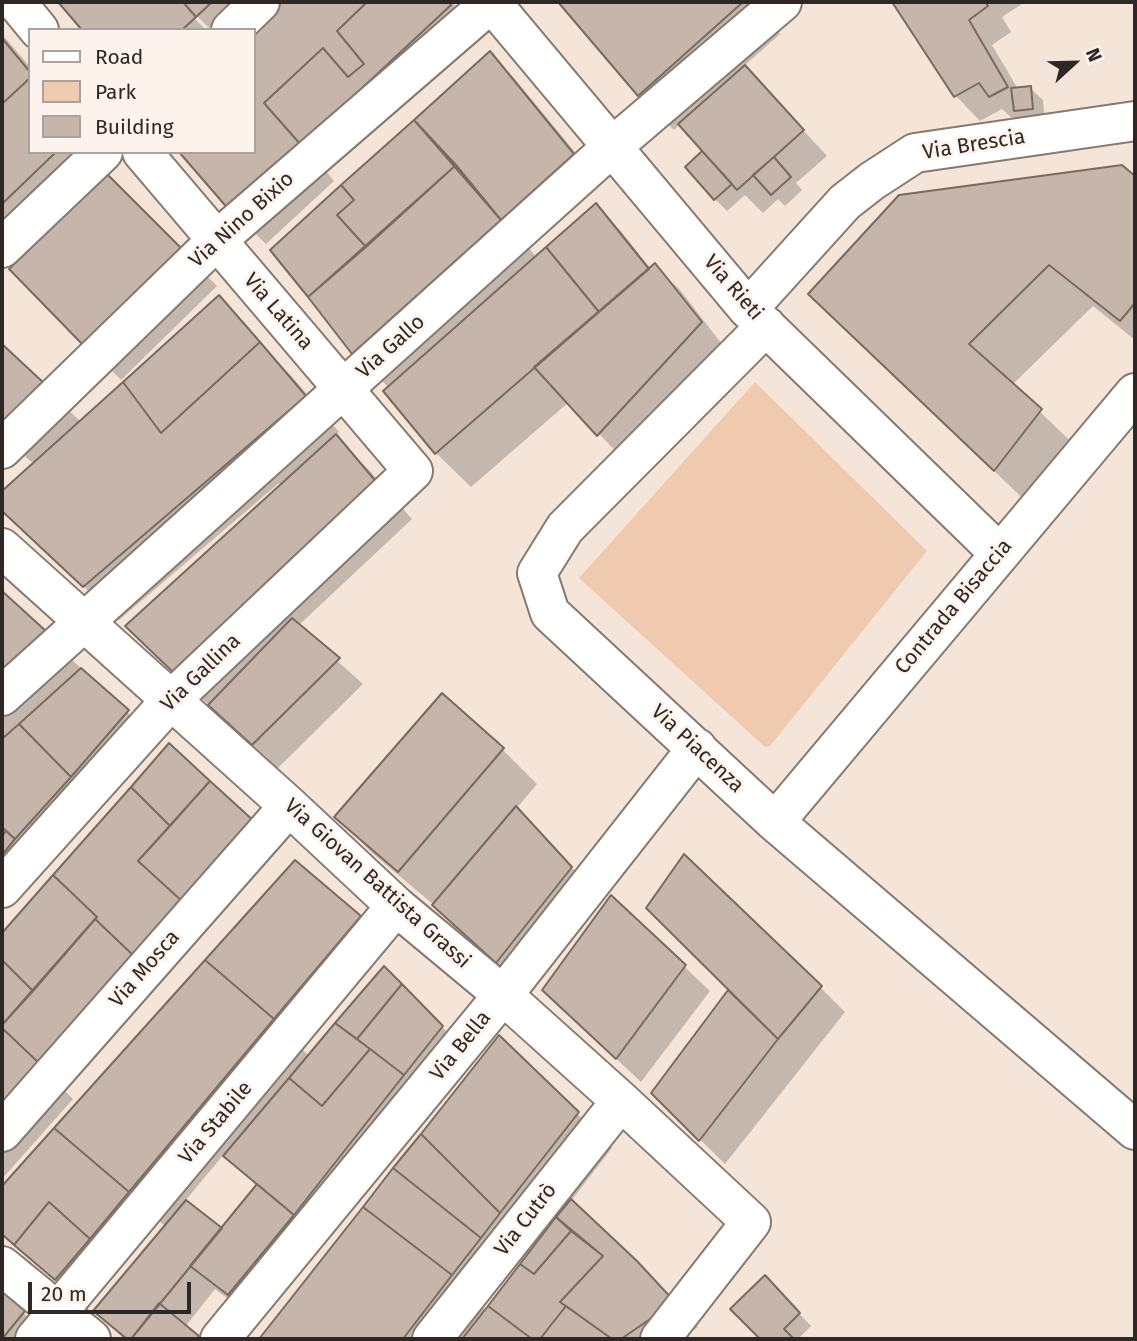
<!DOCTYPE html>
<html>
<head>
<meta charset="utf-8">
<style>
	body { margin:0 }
	#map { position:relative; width:1137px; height:1341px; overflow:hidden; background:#f5e5d9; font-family:"Fira Sans",sans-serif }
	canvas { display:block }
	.frame { position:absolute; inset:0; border:4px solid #2e2723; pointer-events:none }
	.legend { position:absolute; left:28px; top:28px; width:228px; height:126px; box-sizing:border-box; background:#fdf3ec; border:2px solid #aaa19c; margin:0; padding:9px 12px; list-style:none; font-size:21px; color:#2e2723 }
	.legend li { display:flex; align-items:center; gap:14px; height:35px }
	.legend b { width:35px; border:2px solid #aaa19c }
	.north { position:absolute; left:1039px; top:28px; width:70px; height:70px; -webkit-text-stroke:5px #fdf3ec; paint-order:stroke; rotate:68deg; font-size:19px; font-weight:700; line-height:28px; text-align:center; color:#2e2723 }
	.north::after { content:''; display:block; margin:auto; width:24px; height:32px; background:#2e2723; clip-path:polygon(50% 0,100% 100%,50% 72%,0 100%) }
	.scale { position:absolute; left:28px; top:1282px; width:163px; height:32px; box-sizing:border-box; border:4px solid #2e2723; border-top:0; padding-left:9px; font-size:21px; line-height:24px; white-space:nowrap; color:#2e2723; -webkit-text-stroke:5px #fdf3ec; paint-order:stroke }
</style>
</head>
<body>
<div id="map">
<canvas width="1137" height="1341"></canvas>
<div class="frame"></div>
<ul class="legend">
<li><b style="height:9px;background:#fff"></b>Road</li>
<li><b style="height:19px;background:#f0caaf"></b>Park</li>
<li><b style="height:19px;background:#c5b5aa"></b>Building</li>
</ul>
<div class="north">N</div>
<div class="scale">20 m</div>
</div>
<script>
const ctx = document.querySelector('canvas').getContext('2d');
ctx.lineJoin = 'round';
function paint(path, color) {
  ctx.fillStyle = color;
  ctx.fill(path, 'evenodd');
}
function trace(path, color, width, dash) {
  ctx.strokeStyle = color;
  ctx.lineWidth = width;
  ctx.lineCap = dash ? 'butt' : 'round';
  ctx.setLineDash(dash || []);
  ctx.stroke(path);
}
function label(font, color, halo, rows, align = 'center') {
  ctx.font = font + ' "Fira Sans",sans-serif';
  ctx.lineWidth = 5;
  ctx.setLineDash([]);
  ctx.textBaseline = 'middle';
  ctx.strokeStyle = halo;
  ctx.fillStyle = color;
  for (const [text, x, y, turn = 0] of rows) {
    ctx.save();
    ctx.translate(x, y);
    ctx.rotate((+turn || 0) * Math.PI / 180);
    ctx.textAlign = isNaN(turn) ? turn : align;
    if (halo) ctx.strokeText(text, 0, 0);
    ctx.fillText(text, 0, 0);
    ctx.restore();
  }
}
paint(new Path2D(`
	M755,382L927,551L770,746L765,747L579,578Z`), '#f0caaf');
paint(new Path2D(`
	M61,2H237L209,28L191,10L188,12L206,30H84Z
	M285,2H452L475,30L325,170L334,181L266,244L231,210L254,152V32Z
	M561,2H769L759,10L780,34L744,66L827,156L796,183L802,190L785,206L778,199L763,213L745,195L727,211L715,199L714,166L716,164L680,124L674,130L639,95Z
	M894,2H1020L1022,4L1002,17L1011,32L992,45L1018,89L1030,88L1043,100L1045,121L1028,123L1022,117L1015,121L1002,109L980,121L956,96Z
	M2,34L30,67V152H100L2,252Z
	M490,54L514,78L598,180L526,245L537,258L596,206L620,230L651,269L655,265L680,290L725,348L623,459L569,402L471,487L436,453L389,388L354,353L273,250Z
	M1122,166L1135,178V340L1093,306L1012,385L1083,453L1037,512L853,336Z
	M106,175L217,286L121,380L11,269Z
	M219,298L294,379L339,432L335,436L370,471L412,519L298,626L363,684L277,769L162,661L281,486L279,483L119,620L2,509V494L34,464L20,452L2,468V346L81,422Z
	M2,593L152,736L2,887Z
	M169,746L278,848L65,1087L38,1064L73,1099L2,1179V935Z
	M502,749L537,784L516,809L596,893L522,987L434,905L371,852L337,817Z
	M295,862L360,917L384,942L298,1045L310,1057L384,969L467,1052L253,1318L215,1289L185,1327L200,1339H124L95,1311L166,1227L153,1216L68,1291L2,1236V1189ZM224,1154L257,1186L222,1230L185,1201Z
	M611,897L710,991L641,1082L569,1014Z
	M820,987L845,1012L725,1164L653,1093L731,990Z
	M499,1037L612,1148L571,1201L661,1288L698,1327L680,1339H261ZM526,1236L536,1246L486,1311L476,1301Z
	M765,1278L811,1326L798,1339H762L733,1309Z
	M2,1293L49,1337L47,1339H2Z`), '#0003');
const building = new Path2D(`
	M58,2H183L196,17L182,30H82Z
	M183,2H212L196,17Z
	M282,2H367L337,31L364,64L348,77L323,48L264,103L301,145L230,211L179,152H254L253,30Z
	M367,2H449L451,5L301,145L264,103L323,48L348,77L364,64L337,31Z
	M558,2H743L638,96Z
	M892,2H985L988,6L969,20L1008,87L989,97L979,83L954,97Z
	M2,38L30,72V78L2,104Z
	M490,51L574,154L501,220L414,120Z
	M745,65L804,130L737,190L678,124Z
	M30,78V152H56L2,204V104Z
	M1031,86L1033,109L1014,111L1011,88Z
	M414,120L456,165L366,247L337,215L354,200L341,185Z
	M702,151L732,184L714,200L685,167Z
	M774,157L791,177L771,195L753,175Z
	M456,165L501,220L352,354L308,297Z
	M1122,165L1135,176V303L1120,321L1049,265L969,344L1042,409L994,471L808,294L899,195Z
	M106,173L183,250L85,347L9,269Z
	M341,185L354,200L337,215L366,247L308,297L270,250Z
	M596,203L649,269L599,312L546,247Z
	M546,247L599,312L435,454L383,391Z
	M655,263L702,322L597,436L534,367Z
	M219,295L260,342L161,433L123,382Z
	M260,342L306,396L83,587L2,511V491L123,382L161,433Z
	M2,344L46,385L2,422Z
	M336,434L378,484L175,674L125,626Z
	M2,591L47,632L2,672Z
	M292,618L340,658L252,745L208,705Z
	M81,668L129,710L71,777L19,724Z
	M442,693L504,748L398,872L334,817Z
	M19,724L71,777L15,839L2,827V739Z
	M169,743L210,781L170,826L131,787Z
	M210,781L255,822L183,902L138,861Z
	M131,787L170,826L138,861L183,902L135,957L95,919L97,917L53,875Z
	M516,806L572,867L496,963L432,905Z
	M6,831L15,839L2,855V836Z
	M684,854L822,986L778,1039L646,908Z
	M295,860L361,916L274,1019L205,960Z
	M53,875L97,917L33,991L2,960V933Z
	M611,895L686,965L616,1059L542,990Z
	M95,919L135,957L40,1064L2,1028V1025Z
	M2,960L33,991L2,1025Z
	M205,960L274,1019L129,1192L54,1128Z
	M384,966L402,984L357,1039L335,1023Z
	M402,984L443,1026L404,1075L357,1039Z
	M728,990L778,1039L699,1141L651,1093Z
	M335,1023L370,1049L322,1106L289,1078Z
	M2,1028L40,1064L2,1106Z
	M499,1035L579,1112L500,1213L421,1134Z
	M370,1049L404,1075L294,1215L223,1156L289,1078L322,1106Z
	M54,1128L129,1192L90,1239L49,1202L14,1245L2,1234V1186Z
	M421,1134L500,1213L481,1238L393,1168Z
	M393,1168L481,1238L452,1275L363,1207Z
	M257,1184L294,1215L228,1295L190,1266Z
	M571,1199L637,1261L675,1302L621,1339H612L560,1302L603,1256L556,1217Z
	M186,1200L222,1228L131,1339H127L93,1311Z
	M49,1202L90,1239L55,1280L14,1245Z
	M363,1207L452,1275L403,1339H259Z
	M556,1217L571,1231L534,1274L520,1264Z
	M571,1231L603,1256L560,1302L566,1306L540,1339H532L488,1306L520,1264L534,1274Z
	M765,1275L800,1313L784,1329L794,1339H760L730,1309Z
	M2,1291L25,1311L2,1339Z
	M159,1303L199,1336L196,1339H131Z
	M488,1306L532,1339H462Z
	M566,1306L612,1339H540Z`);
paint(building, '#c5b5aa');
trace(building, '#796a60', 2);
const street = new Path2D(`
	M16,2L39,30
	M491,2L748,309L999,553
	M231,30L260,2
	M2,248L103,152
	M748,309L845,202L872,181L915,153L1135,121
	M766,326L565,528L537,573L550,613L775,822L1135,1130
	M2,449L217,240L492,2
	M2,548L289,806L396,906L503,995L621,1101L751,1222L660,1339
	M2,696L613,146L782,2
	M775,822L1135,393
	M2,888L171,700L413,471L142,152
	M2,1132L289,806
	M2,1266L91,1339
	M35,1339L396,906
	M220,1339L503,995L697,748
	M432,1339L621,1101`);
trace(street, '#87796e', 42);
trace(street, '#fff', 38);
label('21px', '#2e2723', '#fdf3ec', [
	["Via Brescia",974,145,-9],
	["Via Nino Bixio",242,220,-42],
	["Via Rieti",733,288,49],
	["Via Latina",278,312,49],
	["Via Gallo",391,347,-42],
	["Contrada Bisaccia",954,607,-50],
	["Via Gallina",201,673,-44],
	["Via Piacenza",697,749,43],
	["Via Giovan Battista Grassi",377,884,42],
	["Via Mosca",145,969,-49],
	["Via Bella",461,1046,-51],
	["Via Stabile",216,1123,-50],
	["Via Cutrò",526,1220,-52]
]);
</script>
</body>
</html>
